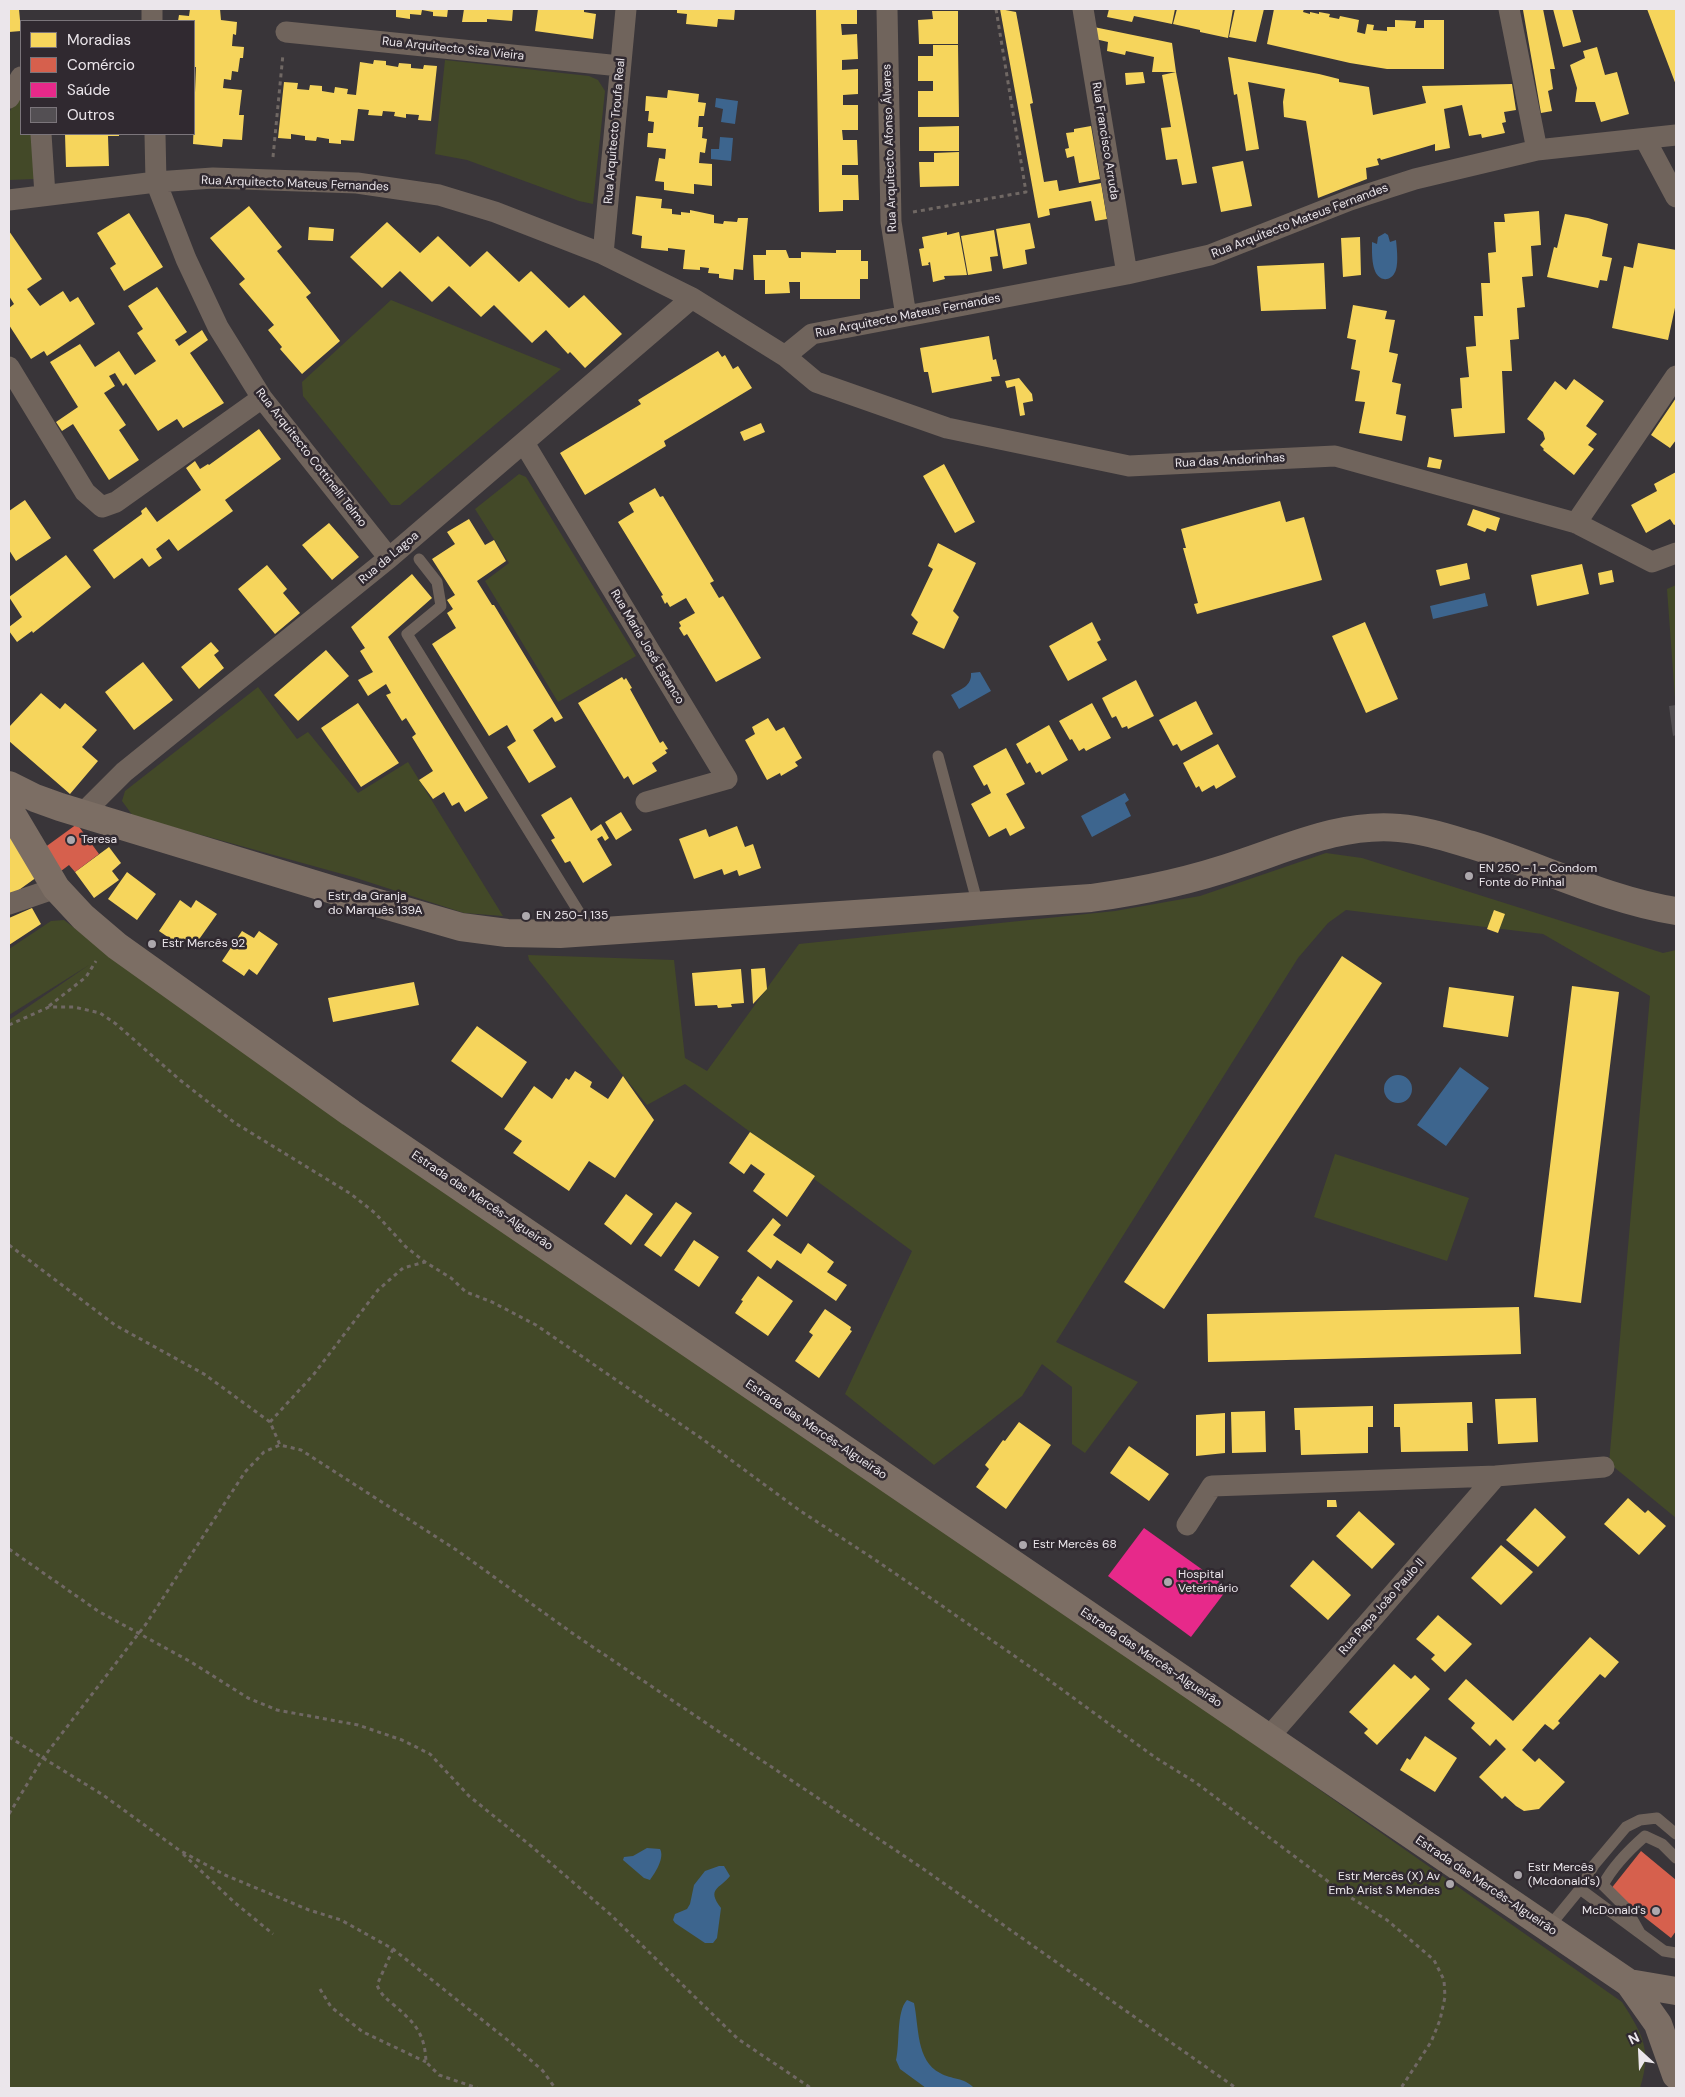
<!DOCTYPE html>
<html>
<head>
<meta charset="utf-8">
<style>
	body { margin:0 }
	#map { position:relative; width:1685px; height:2097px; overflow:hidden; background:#393539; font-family:"DM Sans",sans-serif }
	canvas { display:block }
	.frame { position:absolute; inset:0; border:10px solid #ebe6eb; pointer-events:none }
	.legend { position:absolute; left:20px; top:20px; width:175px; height:115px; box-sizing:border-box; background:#302930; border:1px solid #7b757b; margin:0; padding:6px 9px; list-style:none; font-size:15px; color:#ebe6eb }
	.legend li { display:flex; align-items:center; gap:10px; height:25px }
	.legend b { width:25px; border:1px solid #7b757b }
	.north { position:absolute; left:1615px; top:2027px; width:50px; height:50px; -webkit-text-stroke:4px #302930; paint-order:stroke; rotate:335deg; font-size:14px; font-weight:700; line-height:20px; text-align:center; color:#ebe6eb }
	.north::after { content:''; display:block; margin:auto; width:18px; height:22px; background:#ebe6eb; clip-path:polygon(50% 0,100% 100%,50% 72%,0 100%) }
</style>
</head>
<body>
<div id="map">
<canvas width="1685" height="2097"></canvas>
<div class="frame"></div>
<ul class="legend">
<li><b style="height:14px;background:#f6d55c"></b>Moradias</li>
<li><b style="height:14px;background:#d6604d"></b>Comércio</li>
<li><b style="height:14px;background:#e7298a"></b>Saúde</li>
<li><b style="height:14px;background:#534f53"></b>Outros</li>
</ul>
<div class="north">N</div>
</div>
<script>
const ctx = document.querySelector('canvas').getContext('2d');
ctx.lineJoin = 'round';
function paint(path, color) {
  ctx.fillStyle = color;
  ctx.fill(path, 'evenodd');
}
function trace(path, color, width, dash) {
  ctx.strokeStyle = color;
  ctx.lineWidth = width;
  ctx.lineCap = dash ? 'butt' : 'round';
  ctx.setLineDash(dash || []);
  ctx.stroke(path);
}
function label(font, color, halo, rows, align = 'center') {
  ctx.font = font + ' "DM Sans",sans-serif';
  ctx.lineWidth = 5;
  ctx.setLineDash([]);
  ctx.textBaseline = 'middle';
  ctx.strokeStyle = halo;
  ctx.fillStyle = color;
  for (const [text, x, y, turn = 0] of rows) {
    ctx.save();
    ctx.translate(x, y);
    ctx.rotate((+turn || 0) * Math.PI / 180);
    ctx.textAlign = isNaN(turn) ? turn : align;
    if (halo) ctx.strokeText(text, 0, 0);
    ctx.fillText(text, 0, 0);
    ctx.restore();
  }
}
paint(new Path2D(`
	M445,60L589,76L598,80L605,91L593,204L579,201L467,160L435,154Z
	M21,90V134H34L35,179L9,180V113Z
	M391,300L561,369L400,505H391L303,396L302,382Z
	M519,474L526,477L636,656L558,702L485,581L509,563L475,509Z
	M1676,585V712L1667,589Z
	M258,687L297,739L308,732L358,793L408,762L503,916L464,913L353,877L133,816L122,801L125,791Z
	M1326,853L1362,858L1663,953L1676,950V1518L1609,1463L1650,996L1543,934L1346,910L1328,923L1298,958L1056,1342L1138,1382L1085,1453L1072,1444V1387L1042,1364L1022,1396L934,1465L845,1394L912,1251L685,1084L647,1105L529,960L528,955L674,960L685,1058L707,1071L799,944L1115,911L1200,896Z
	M64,920L107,953L117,946L1622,2002C1643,2035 1652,2050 1640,2088H9V1020L89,965L9,1015V949L51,921Z
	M1335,1154L1469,1198L1447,1261L1314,1217Z`), '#434928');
paint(new Path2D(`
	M716,98L738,101L735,124L721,122L723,109L715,107Z
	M720,137L733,138L731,161L711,159V149H719Z
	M1385,233L1388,235L1390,242L1396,240C1397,250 1399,267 1394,274C1392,277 1388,280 1384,279C1371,277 1372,254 1372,242L1377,244L1378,237Z
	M1485,593L1488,606L1433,619L1430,606Z
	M980,672L991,691L959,709L951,695C961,689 972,686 971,673Z
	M1125,793L1129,800L1125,803L1131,816L1092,837L1081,816Z
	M1460,1067L1489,1088L1446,1146L1417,1125Z
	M1384 1089a14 14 0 1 1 28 0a14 14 0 1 1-28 0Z
	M647,1848L660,1849C665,1858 655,1873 650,1880L644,1878L623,1860L624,1857L633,1856Z
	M719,1866H724L730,1876C720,1889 706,1888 721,1908L717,1938L713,1943H705L675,1923L673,1920L675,1914L687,1909L690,1904L694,1885L705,1871Z
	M907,2000L914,2003C919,2026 916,2061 940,2073C952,2080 964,2077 974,2088H926L900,2069L896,2060C900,2044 896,2012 907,2000Z`), '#3d658e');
paint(new Path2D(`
	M9,9H19L21,31L9,32Z
	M190,9H220L221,20L237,22L236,35L233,34L232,46L244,47L243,58H240L238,72L232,71L231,80L224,79L223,88L242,90L239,115H244L242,140L223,139L222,147L193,144L196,67H194V21H178L179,15L189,16Z
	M396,9H448L447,17L433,16V12L422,10L421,15L410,14V19L396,17Z
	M464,9H513L512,21L487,19V22H462Z
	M538,9H584V12L596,14L593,39L535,31Z
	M677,9H735L734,20L718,19L717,27L686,24L687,14L677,13Z
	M816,9H857V24H841L842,35L857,34L858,59L842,60V70L858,69V94L843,95V105H858V130H842L843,140H857L858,165H842V175H858L859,200H843V211L819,212Z
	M1000,9L1016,12L1033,103L1030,104L1044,182L1057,180L1059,191L1101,183L1107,219L1095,221L1091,201L1049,209L1050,215L1038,218Z
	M1109,9H1175L1172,24L1134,16L1132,22L1107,17Z
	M1177,9H1233L1228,38L1200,32V30L1173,24Z
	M1235,9H1264L1256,42L1229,37Z
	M1274,9H1304L1303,12L1310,14V12L1319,14V12L1330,14L1329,17L1339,19L1340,16L1359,20L1357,32L1365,34L1367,24L1374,25L1373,30L1387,31V27H1395V20L1416,21L1415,28H1424V20H1444V69H1387L1350,63L1267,44Z
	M1543,9L1555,69H1550L1553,89L1548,91L1552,111L1541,113L1523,10Z
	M1553,9H1572L1581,42L1563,47Z
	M1647,9H1676V85Z
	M932,11H958V44H919L918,20L933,19Z
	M1089,26L1172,43L1176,72H1152L1154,57L1126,51L1125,55L1107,51L1108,42L1091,38Z
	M933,45H958L959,117H918V91H933V81H918V56H933Z
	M1597,47L1605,75L1617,72L1629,114L1601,122L1595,102H1575L1577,88L1570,65L1585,58L1583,51Z
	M1228,57L1319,74L1339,79V82L1369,87L1373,115L1426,103L1422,86L1512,84L1516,110L1504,112L1506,122L1502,123L1505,133L1482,138L1481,134L1469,136L1462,105L1444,109L1450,148L1435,151V144L1432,145L1381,160L1380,158L1377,159L1379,165L1366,168L1367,179L1318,198L1306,121L1284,117L1283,102L1285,89L1248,82L1259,149L1246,151L1237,94L1234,95Z
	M374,60L386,61V65L398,67L399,63L411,64V68L423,69L424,65L437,66L431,121L418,120L419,115L406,114V118L394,116L395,112L383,111L382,116L368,115L369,110L358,109L354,141L341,140V144L329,143V139L317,137L316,141L305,140V136L291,134V139L278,138L284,82L298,83L297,89L309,90L310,85L322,86V91L334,93L335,87L348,89L347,94L356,95L360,62L373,64Z
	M1143,72L1145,83L1126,85L1125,73Z
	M1176,72L1197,183L1182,185L1177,159L1166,160L1161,128L1171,127L1162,75Z
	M668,90L699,94L698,102L706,103L704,116H699L698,127H703L702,138L707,139L705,153L700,152L699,163L712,164V186L694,184V194L664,190V182L655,181L659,158L665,159L666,149L647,147L648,133H653L654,122L648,121L649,111H645L646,96L667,98Z
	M959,126V151H919V127Z
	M1091,126L1100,179L1079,183L1074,156L1067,158L1065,149L1069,148L1066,133L1074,132V129Z
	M65,134H119V136H108L109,166L66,167Z
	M959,152V186L920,187L919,162H934V153Z
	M1243,161L1252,206L1221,212L1212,167Z
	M636,196L662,199L661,208L672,209V214L681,215V212L690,213V210L714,215V223L723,224L724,221L737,222L738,218H748L743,270L734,269L733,280L719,278V274L708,273L709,268L700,267V270L683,269L685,250L668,248V251L641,248L642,236L632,234Z
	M249,206L282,247L277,251L311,293L306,297L340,341L302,374L280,349L282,347L268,330L274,325L239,284L245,279L210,238Z
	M1539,211L1541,245L1531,246L1533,276L1522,277L1525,307L1517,308L1519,339L1510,340L1512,371H1502L1505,433L1454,437L1451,409L1462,408L1460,378L1469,377L1466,347L1476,346L1474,316H1483L1481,283H1490L1488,253L1496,252L1494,222H1505L1504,214Z
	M129,213L163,267L124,291L110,268L116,264L97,233Z
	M1565,214L1588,218L1608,224L1602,256L1612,258L1607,281L1600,280L1598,288L1547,277L1554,247L1557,248Z
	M387,222L420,253L438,236L470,267L487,251L519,282L531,271L569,308L584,295L622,334L585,368L570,352L568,354L546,330L532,343L494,305L481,317L449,286L432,302L400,271L382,288L350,257Z
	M1030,223L1035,248L1025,250L1027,264L1003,269L996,229Z
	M309,227L334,229L333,241L308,240Z
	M994,230L998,256L990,257L992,271L968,275L961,236Z
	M9,231L42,279L27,289L40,306L63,291L70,302L78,297L95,324L47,356L44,351L31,359L9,325V308L14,304L9,296Z
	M947,232V235L959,232L967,275L944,276L945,279L933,282L930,262L928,263L929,265L922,266L919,249L924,248L922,237Z
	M1360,237L1361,275L1343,277L1341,238Z
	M1638,243L1676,250L1675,264H1676V303L1668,340L1612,328L1624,266L1633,268Z
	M766,250H786L789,258H801V252L836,253V250H861V261H868V279H860V299H800V282H789L790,293L765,294V280H754L753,255H766Z
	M1324,263L1326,309L1261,311L1257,266Z
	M157,287L187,332L175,340L179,346L202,330L208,340L190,353L224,403L183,428L177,419L158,431L126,383L123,386L115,373L109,376L115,386L104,393L126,425L119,430L139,460L109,480L73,424L62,431L56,422L78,407L50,362L80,344L95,367L119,351L135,375L156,361L137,333L143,329L128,306Z
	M1353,305L1387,311L1385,319L1395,320L1389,352L1398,354L1392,382L1401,384L1396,414L1406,416L1402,441L1359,433L1365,402L1355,401L1360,371L1351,369L1356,340L1347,338Z
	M989,336L993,360L996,359L1000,376L991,377L992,381L932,393L928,372H924L920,348Z
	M718,351L722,357L725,355L733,369L738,366L752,388L664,441L666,446L585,495L560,453L641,404L638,400Z
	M1019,378L1032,394L1033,401L1023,403L1025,415L1020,416L1015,386L1007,388L1005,381Z
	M1574,379L1604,401L1586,426L1597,434L1588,445L1594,449L1574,475L1543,450L1544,449L1540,445L1545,439L1543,432L1527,419L1555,381L1566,390Z
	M1676,398V440L1670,448L1651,435Z
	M761,423L765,432L744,441L740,432Z
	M259,429L281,459L225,500L233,511L178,551L169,539L156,549L162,558L149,567L142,558L114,579L93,550L142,514L141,511L146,507L157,522L201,490L186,468L195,461L200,469L208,464L209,465Z
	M1429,457L1442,460L1440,469L1427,467Z
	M944,464L975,522L955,533L923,476Z
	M1676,472V524L1674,525L1670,519L1646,533L1631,505L1657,491L1654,484Z
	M655,488L660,497L663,496L714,581L710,583L719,598L723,596L761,658L716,682L687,634L684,636L679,628L681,626L679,622L695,613L686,598L670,607L667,602L665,604L661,596L663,595L618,522L634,512L629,503Z
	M25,500L51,538L16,561L9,550V511Z
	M1280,501L1286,522L1304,517L1322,580L1197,614L1194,604L1198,603L1183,548H1186L1181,529Z
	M1473,509L1500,518L1496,531L1487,528L1485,532L1467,525Z
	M469,519L485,545L494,540L506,561L477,581L492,605H494L563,718L555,722L552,717L533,730L556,767L529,783L507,747L516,741L507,725L489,736L432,644L456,628L447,613L453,609L447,600L455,595L432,559L455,544L447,532Z
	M329,523L359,557L332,580L302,545Z
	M938,543L976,563L953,611L959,617L944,649L912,634L918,622L911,615L933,569L928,566Z
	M66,555L91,587L33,633L32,631L17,642L9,631V627L22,617L9,597Z
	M1467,563L1470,579L1440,586L1436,570Z
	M1582,564L1589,594L1537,606L1531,575Z
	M267,565L287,589L283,593L300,613L275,634L238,589Z
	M1612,570L1614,582L1600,585L1598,573Z
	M412,574L432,598L388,637L488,798L465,812L459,802L452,806L444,792L433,799L419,780L433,771L412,737L416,734L406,718L402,721L386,695L391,693L386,684L368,696L358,680L373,672L360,651L365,648L351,627Z
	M1092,622L1101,640L1097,642L1107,660L1068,681L1049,646Z
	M1365,622L1398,699L1366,713L1332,636Z
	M211,642L219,651L214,655L224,668L199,689L181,667Z
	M326,650L349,676L298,721L274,695Z
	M143,662L173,700L134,730L105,692Z
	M622,677L624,680L626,678L632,688L630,689L660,743L663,741L668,749L665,750L667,753L652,763L657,771L633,785L628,776L624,779L578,703Z
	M1136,680L1154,716L1128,729L1127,726L1122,728L1116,716L1112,718L1102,698Z
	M41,693L60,709L65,703L97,730L82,747L98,761L70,794L9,741V727Z
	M1196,701L1213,734L1181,751L1177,744L1173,746L1159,720Z
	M358,703L399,763L361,787L321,728Z
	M1092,703L1111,738L1086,751L1084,748L1079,751L1072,739L1070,740L1059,721Z
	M768,718L776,731L784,727L802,758L795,762L798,766L781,776L780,773L767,780L745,740L755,734L752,727Z
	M1049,725L1068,760L1042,775L1040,771L1036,773L1030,762L1027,764L1016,744Z
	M1218,744L1236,777L1216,789L1214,785L1202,792L1199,786L1196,788L1183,763Z
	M1006,748L1025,784L1006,794L1025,828L1010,836L1006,828L989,837L971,804L991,793L987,784L984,786L973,766Z
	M571,797L591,831L601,824L609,838L605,841L602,836L597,839L612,865L583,883L570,861L565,863L551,840L555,838L541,815Z
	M621,812L632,830L616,840L605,822Z
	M737,826L745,847L753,844L761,868L739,876L737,870L724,875L722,869L694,879L679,839L706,829L709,837Z
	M9,835L37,877L9,897Z
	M109,847L121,863L112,871L119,880L94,898L75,872Z
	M127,872L156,894L137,920L108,899Z
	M180,900L191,908L196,900L217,914L195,945L186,939L181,946L159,931Z
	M32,908L41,924L9,945V918Z
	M1494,910L1505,914L1498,933L1487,929Z
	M242,931L254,938L259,931L278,944L257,975L249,969L244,976L222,961Z
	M1342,956L1382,983L1164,1309L1124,1282Z
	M765,968L767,989L753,1004L751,969Z
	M741,969L744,1003L731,1004L732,1007L718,1008L717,1005L695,1006L692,973Z
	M414,982L419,1005L333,1022L328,998Z
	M1572,986L1619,992L1581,1303L1534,1297Z
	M1449,987L1514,996L1508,1037L1443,1027Z
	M477,1026L527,1062L502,1098L451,1061Z
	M575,1071L592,1082L590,1087L608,1099L623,1076L654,1120L615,1178L589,1161L569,1191L513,1153L522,1141L504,1129L534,1086L552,1099L566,1078L569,1080Z
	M750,1132L815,1176L787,1217L753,1191L765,1174L751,1164L744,1174L729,1163Z
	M626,1194L653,1214L631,1245L604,1224Z
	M676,1202L692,1213L661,1257L644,1245Z
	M773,1218L781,1225L773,1235L801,1254L808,1243L834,1262L827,1272L847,1285L836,1301L777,1260L771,1269L747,1251Z
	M694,1240L719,1257L699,1287L674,1270Z
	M758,1276L793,1301L768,1336L735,1313L743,1301L741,1300Z
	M1519,1307L1521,1354L1208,1362L1207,1314Z
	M825,1309L851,1327L850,1330L852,1331L819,1378L795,1361L813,1335L809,1332Z
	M1536,1398L1538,1442L1498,1444L1495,1399Z
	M1472,1402L1473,1423H1467L1468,1451L1401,1452L1400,1427H1394V1404Z
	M1373,1406V1427H1368V1453L1301,1455L1300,1430H1295L1294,1408Z
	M1265,1411L1266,1452L1232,1453L1231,1412Z
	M1225,1413V1453L1196,1456V1415Z
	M1019,1422L1051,1445L1006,1509L976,1487L989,1469L985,1465L1003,1440L1005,1441Z
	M1129,1446L1169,1474L1149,1501L1110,1473Z
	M1628,1498L1645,1513L1648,1510L1666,1526L1639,1555L1604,1524Z
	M1327,1500H1336L1337,1507H1327Z
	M1535,1508L1566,1537L1538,1567L1506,1540Z
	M1359,1511L1395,1544L1372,1569L1336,1536Z
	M1501,1545L1533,1572L1501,1605L1471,1578Z
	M1313,1560L1351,1595L1328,1620L1290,1586Z
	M1438,1615L1472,1644L1445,1672L1431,1659L1435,1655L1416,1639Z
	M1590,1637L1619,1662L1605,1678L1600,1674L1558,1721L1560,1723L1553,1730L1545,1724L1522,1750L1535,1762L1539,1758L1565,1782L1539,1809L1524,1811L1516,1806L1505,1796L1502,1799L1479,1777L1506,1749L1496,1739L1490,1746L1471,1728L1475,1723L1448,1699L1466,1679L1513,1721Z
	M1394,1664L1411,1679L1415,1675L1430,1689L1377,1745L1364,1733L1368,1729L1349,1712Z
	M1425,1736L1457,1758L1435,1792L1400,1770L1407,1758L1410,1760Z`), '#f6d55c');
paint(new Path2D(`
	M77,824L99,854L75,872L69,865L61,871L44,848Z
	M1641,1851L1676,1880V1931L1671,1938L1610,1890Z`), '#d6604d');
paint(new Path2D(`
	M1144,1528L1228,1588L1191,1637L1108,1576Z`), '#e7298a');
paint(new Path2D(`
	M1676,705V735L1673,736L1669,706Z`), '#534f53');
trace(new Path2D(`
	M273,157L283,54
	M913,212L1026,192L996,9
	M49,1006L86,977L96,961
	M9,1025L49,1007H74L100,1013L116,1024L180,1080L235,1123L351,1194L375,1213L406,1247L425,1262L451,1278L466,1292L492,1302L536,1325L701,1438L799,1510L880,1563L1042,1675L1156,1758L1195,1782L1345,1894L1387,1920L1434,1960L1444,1980L1445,1997L1440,2020L1431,2042L1401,2088
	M9,1245L115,1325L204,1374L270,1422L280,1445
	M270,1422L314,1374L378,1290L403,1268L425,1262
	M9,1549L98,1611L191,1662L248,1698L277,1710L358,1725L402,1740L430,1754L469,1796L531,1846L611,1915L738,2039L811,2088
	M9,1737L103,1795L179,1850L225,1875L309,1910L341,1920L393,1949L510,2042L543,2071L555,2088
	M9,1814L43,1758L146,1624L245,1472L264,1452L280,1445L301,1450L458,1551L575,1635L922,1868L1236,2088
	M183,1854L234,1902L273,1934
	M393,1949L377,1985C381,1995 387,1999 395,2006C415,2023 425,2034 426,2062L439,2075L477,2088
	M320,1989L331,2007L363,2032L426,2062`), '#706864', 3, [4, 4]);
trace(new Path2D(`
	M419,559L437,582L441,606L407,634L590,930
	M938,756L978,905
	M1580,1889L1664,1951L1676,1953
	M1548,1928L1580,1889L1594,1865L1626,1827L1640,1820L1657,1818L1676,1834
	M1640,1933L1626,1908L1603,1885C1613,1866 1629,1850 1645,1836L1662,1844L1676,1858`), '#70645c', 11);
trace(new Path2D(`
	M152,9V21
	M887,9L891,222L906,316
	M1083,9L1127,274
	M1509,9L1537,150
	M286,32L620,66
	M9,98L21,77
	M41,134L45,195
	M155,134L156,182L186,259L218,327L262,398L389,558
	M1645,139L1676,197
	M9,200L156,182L213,178L357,183L439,195L495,212L603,254L692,298L785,356L816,382L947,428L1129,466L1335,456L1576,523L1652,562L1676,553
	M603,254L626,9
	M785,356L812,334L1127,274L1210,255L1350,200L1415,179L1537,150L1676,135
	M9,367L85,492L102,507L116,502L262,398
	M524,443L727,779L646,802
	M1576,523L1676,376
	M82,814L124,772L389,558L692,298
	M9,904L56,888
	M1187,1525L1212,1486L1496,1476
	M1268,1738L1496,1476L1604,1467`), '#70645c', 21);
trace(new Path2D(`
	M9,785L35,798L60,807L343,893L461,927L507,933L560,934L1091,898C1143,891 1193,880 1242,863C1293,846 1343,823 1399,828C1424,830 1448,838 1472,845C1540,866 1606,900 1676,911
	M9,809L56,888L83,917L117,946L351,1113L1629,1983L1658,2024L1676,2075
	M1629,1983L1676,1991`), '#7c6e64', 28);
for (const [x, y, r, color] of [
	[71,840,5,"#ada8ad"],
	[1469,876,5,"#ada8ad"],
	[318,904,5,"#ada8ad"],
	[526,916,5,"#ada8ad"],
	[152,944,5,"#ada8ad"],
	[1023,1545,5,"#ada8ad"],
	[1168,1582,5,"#ada8ad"],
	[1518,1875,5,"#ada8ad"],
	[1450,1884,5,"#ada8ad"],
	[1656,1911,5,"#ada8ad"]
]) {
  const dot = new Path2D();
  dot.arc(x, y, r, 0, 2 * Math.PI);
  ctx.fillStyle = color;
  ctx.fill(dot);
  trace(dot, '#302930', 2);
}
label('12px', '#ebe6eb', '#302930', [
	["Rua Arquitecto Siza Vieira",453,49,6],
	["Rua Arquitecto Troufa Real",615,131,-85],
	["Rua Francisco Arruda",1105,141,81],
	["Rua Arquitecto Afonso Álvares",890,148,-92],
	["Rua Arquitecto Mateus Fernandes",295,184,2],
	["Rua Arquitecto Mateus Fernandes",1300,221,-21],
	["Rua Arquitecto Mateus Fernandes",908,316,-11],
	["Rua Arquitecto Cottinelli Telmo",311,458,52],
	["Rua das Andorinhas",1230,461,-3],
	["Rua da Lagoa",389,558,-40],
	["Rua Maria José Estanco",647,647,59],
	["Estrada das Mercês-Algueirão",482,1201,34],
	["Estrada das Mercês-Algueirão",816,1430,34],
	["Rua Papa João Paulo II",1382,1607,-49],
	["Estrada das Mercês-Algueirão",1151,1658,34],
	["Estrada das Mercês-Algueirão",1486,1886,34]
]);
label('12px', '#ebe6eb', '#302930', [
	["Teresa",81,840],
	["EN 250 - 1 - Condom",1479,869],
	["Fonte do Pinhal",1479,883],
	["Estr da Granja",328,897],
	["do Marquês 139A",328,911],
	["EN 250-1 135",536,916],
	["Estr Mercês 92",162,944],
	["Estr Mercês 68",1033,1545],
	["Hospital",1178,1575],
	["Veterinário",1178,1589],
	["Estr Mercês",1528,1868],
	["(Mcdonald's)",1528,1882],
	["Estr Mercês (X) Av",1440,1877,"right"],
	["Emb Arist S Mendes",1440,1891,"right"],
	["McDonald's",1646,1911,"right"]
], 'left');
</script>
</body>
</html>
